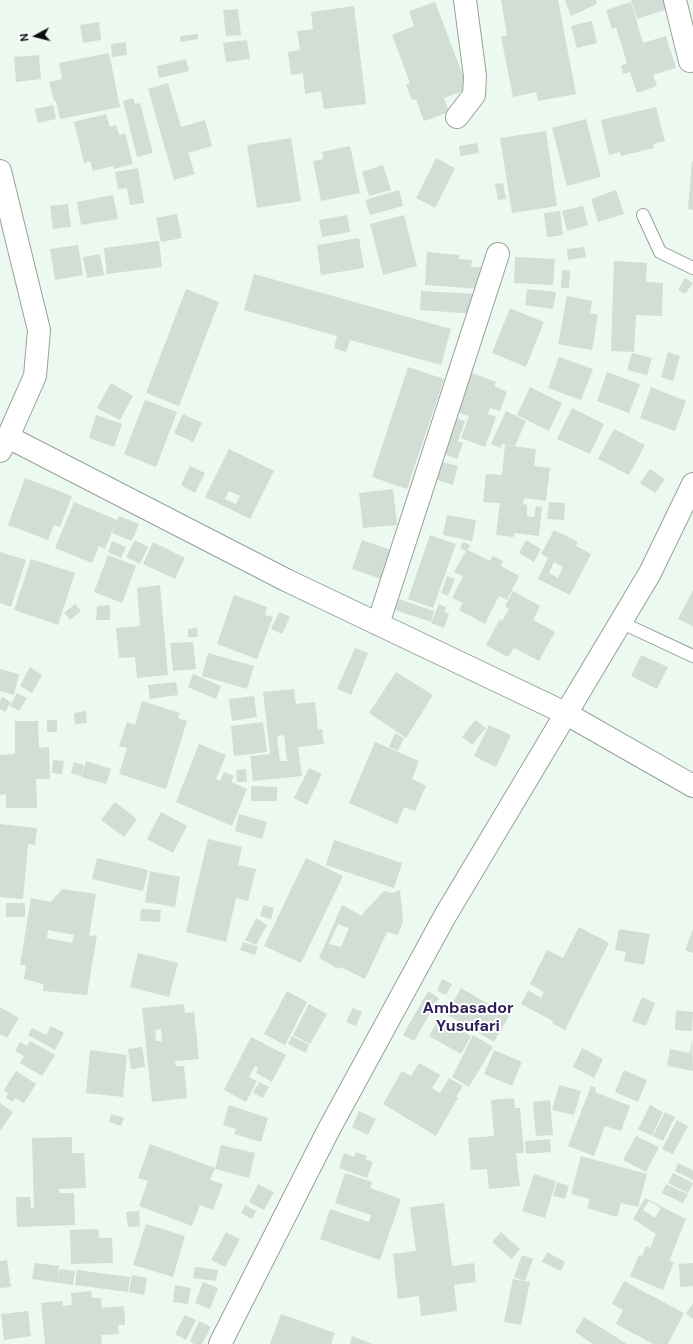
<!DOCTYPE html>
<html>
<head>
<meta charset="utf-8">
<style>
	body { margin:0 }
	#map { position:relative; width:693px; height:1344px; overflow:hidden; background:#ecf9f0; font-family:"DM Sans",sans-serif }
	canvas { display:block }
	.north { position:absolute; left:16px; top:16px; width:40px; height:40px; -webkit-text-stroke:3px #fff; paint-order:stroke; rotate:263deg; font-size:11px; font-weight:700; line-height:16px; text-align:center; color:#0a0e0c }
	.north::after { content:''; display:block; margin:auto; width:14px; height:18px; background:#0a0e0c; clip-path:polygon(50% 0,100% 100%,50% 72%,0 100%) }
</style>
</head>
<body>
<div id="map">
<canvas width="693" height="1344"></canvas>
<div class="north">N</div>
</div>
<script>
const ctx = document.querySelector('canvas').getContext('2d');
ctx.lineJoin = 'round';
function paint(path, color) {
  ctx.fillStyle = color;
  ctx.fill(path, 'evenodd');
}
function trace(path, color, width, dash) {
  ctx.strokeStyle = color;
  ctx.lineWidth = width;
  ctx.lineCap = dash ? 'butt' : 'round';
  ctx.setLineDash(dash || []);
  ctx.stroke(path);
}
function label(font, color, halo, rows, align = 'center') {
  ctx.font = font + ' "DM Sans",sans-serif';
  ctx.lineWidth = 4;
  ctx.setLineDash([]);
  ctx.textBaseline = 'middle';
  ctx.strokeStyle = halo;
  ctx.fillStyle = color;
  for (const [text, x, y, turn = 0] of rows) {
    ctx.save();
    ctx.translate(x, y);
    ctx.rotate((+turn || 0) * Math.PI / 180);
    ctx.textAlign = isNaN(turn) ? turn : align;
    if (halo) ctx.strokeText(text, 0, 0);
    ctx.fillText(text, 0, 0);
    ctx.restore();
  }
}
paint(new Path2D(`
	M501,0H558L576,94L538,101L536,92L513,97L501,37L507,35Z
	M566,0H596L597,4L571,16L565,1Z
	M631,0H665L668,9L637,19Z
	M435,2L468,89L444,98L449,112L424,121L416,99L412,100L406,85L410,83L392,35L414,26L409,11Z
	M631,2L643,43L666,36L676,68L653,75L657,86L637,93L630,72L623,74L621,66L627,63L616,27L612,29L606,10Z
	M354,6L366,104L324,109L321,91L305,94L303,73L291,75L288,52L300,50L297,31L313,29L311,12Z
	M238,9L241,35L226,36L223,10Z
	M592,21L597,43L577,48L571,26Z
	M99,22L101,40L83,43L80,25Z
	M198,34V39L181,42L180,36Z
	M247,40L250,59L226,62L223,43Z
	M126,42L127,55L112,57L111,44Z
	M109,53L120,107L60,119L56,101H54L49,82L62,79L59,63Z
	M39,55L41,79L16,82L14,57Z
	M186,59L189,71L159,78L157,66Z
	M168,83L181,127L205,120L212,146L188,153L195,174L174,180L148,89Z
	M133,98L135,104L140,103L153,153L137,157L123,101Z
	M53,105L56,119L38,123L35,109Z
	M656,107L665,141L653,144L654,148L621,156L620,152L609,155L601,120Z
	M106,114L110,127L116,125L119,135L125,133L133,164L114,169L113,166L93,171L90,161L84,163L74,122Z
	M586,119L601,177L567,186L552,128Z
	M546,131L557,206L512,213L500,138Z
	M291,138L301,201L257,208L247,145Z
	M477,143L479,153L460,156L459,146Z
	M350,146L360,193L321,201L313,161L323,159L322,152Z
	M436,158L455,168L435,208L416,198Z
	M692,162H693V210L688,209Z
	M383,165L391,190L369,196L362,172Z
	M138,168L144,203L130,205L127,188L118,189L115,172Z
	M503,183L506,199L498,200L495,184Z
	M399,190L403,206L370,215L365,200Z
	M616,190L624,214L598,222L591,199Z
	M113,195L118,219L81,225L77,202Z
	M68,204L71,227L53,229L50,206Z
	M583,206L588,225L567,231L562,211Z
	M560,211L563,235L547,237L544,213Z
	M177,214L182,238L161,242L156,218Z
	M347,215L350,232L322,237L319,220Z
	M404,215L417,266L383,275L370,224Z
	M359,238L364,268L321,275L317,245Z
	M159,241L162,267L107,274L104,248Z
	M78,245L83,275L55,280L50,249Z
	M584,247L586,257L568,260L567,249Z
	M427,252L459,255V259L472,260L471,267H483L481,289L425,285Z
	M100,254L104,275L87,278L83,257Z
	M515,257L555,259L553,285L514,283Z
	M614,261L647,263L646,282L663,283L662,316L636,315L634,352L611,351Z
	M562,270L570,271L569,288H561Z
	M254,274L451,329L441,365L350,340L346,352L334,348L337,336L244,310Z
	M685,278L693,283L685,294L678,290Z
	M186,289L219,302L179,406L146,393Z
	M527,289L556,292L553,309L525,305Z
	M421,291L476,294L475,314L420,310Z
	M567,296L592,301L590,313L598,315L592,350L558,344Z
	M510,308L544,322L526,367L492,353Z
	M668,352L680,356L673,381L661,377Z
	M632,353L652,358L647,375L627,370Z
	M559,357L593,369L581,400L548,388Z
	M408,367L444,379L407,489L372,477Z
	M469,372L496,382L494,386L507,392L500,411L490,408L488,414L496,417L485,447L461,438L469,416L454,411Z
	M607,372L640,384L629,413L597,401Z
	M111,383L133,396L120,420L97,408Z
	M530,387L562,403L549,431L517,415Z
	M651,387L686,401L675,431L640,418Z
	M145,400L177,412L156,467L124,454Z
	M572,408L604,424L590,454L557,439Z
	M506,411L526,421L515,446L501,444V448L491,444Z
	M183,414L202,423L193,442L174,433Z
	M96,415L122,424L114,447L89,438Z
	M453,417L465,421L458,441L463,443L457,459L441,453Z
	M614,429L645,445L629,475L598,459Z
	M505,445L536,449L534,466L550,468L546,501L524,498L523,504L527,505V516L534,517L536,506L542,507L539,536L514,533V537L496,535L500,503L483,502L486,474L502,475Z
	M229,449L274,471L250,519L205,497ZM229,491L240,496L236,504L225,499Z
	M439,461L458,466L453,485L434,479Z
	M190,466L205,473L195,493L181,485Z
	M650,469L665,479L655,493L640,483Z
	M25,478L72,496L60,527L54,525L48,540L8,525Z
	M393,489L397,525L363,528L359,493Z
	M74,502L117,520L119,516L139,524L132,541L112,533L116,521L105,549L99,546L92,563L55,548Z
	M549,502L565,503L564,520L547,519Z
	M447,515L476,520L472,541L443,535Z
	M554,530L578,542L576,546L591,554L570,595L538,579L548,558L541,554ZM554,562L563,567L558,578L549,573Z
	M430,535L456,544L433,608L408,599Z
	M135,540L148,547L140,564L126,557Z
	M362,540L391,550L381,579L352,569Z
	M526,540L541,549L534,562L519,553Z
	M112,541L126,547L121,558L108,552Z
	M153,542L185,558L175,579L143,564Z
	M463,542L470,545L468,550L490,561L493,556L503,561L501,566L519,576L507,600L499,596L485,624L459,610L463,603L452,598L463,576L454,572L466,551L460,548Z
	M0,552L26,560L11,607L0,603Z
	M108,555L136,566L122,603L94,592Z
	M31,559L75,573L58,625L14,610Z
	M447,576L455,579L448,596L441,593Z
	M160,585L168,675L137,678L135,657L119,658L116,628L140,626L137,588Z
	M693,590V626L678,619Z
	M513,591L540,606L533,620L555,632L539,661L514,648L508,657L486,645L500,619L502,621L509,609L505,606Z
	M234,595L267,607L265,615L273,617L257,659L217,644Z
	M399,599L434,611L431,622L395,610Z
	M75,604L81,611L70,620L64,613Z
	M439,604L446,607L444,612L449,614L444,628L431,623Z
	M110,605V620H96L97,606Z
	M279,612L290,617L282,634L271,629Z
	M197,628L198,637H188V629Z
	M193,642L196,669L173,671L170,643Z
	M355,648L368,653L351,695L337,689Z
	M208,653L254,666L247,689L202,676Z
	M641,655L668,667L657,689L631,676Z
	M30,667L42,675L32,693L20,686Z
	M0,669L19,674L14,695L0,691Z
	M396,672L433,695L406,738L369,713Z
	M193,674L221,686L216,699L188,687Z
	M176,682L178,695L150,699L148,685Z
	M294,689L296,704L315,702L318,729H322L324,744L298,747L302,776L253,781L250,756L270,754L263,692ZM284,735L287,761H280L277,736Z
	M17,693L27,698L19,711L10,706Z
	M254,696L257,717L232,721L229,699Z
	M2,697L11,702L5,712L0,709V701Z
	M142,701L180,713L178,718L187,721L166,789L119,774L127,748L119,746L127,722L135,725Z
	M86,711L87,723L75,724L74,713Z
	M47,720H57V732H47Z
	M475,720L486,728L472,745L462,737Z
	M15,721H38L39,748L49,747L50,779H36L37,808H6V794L0,795V755L15,754Z
	M263,722L267,752L234,756L231,726Z
	M489,725L511,735L496,767L474,756Z
	M395,733L404,738L398,751L389,747Z
	M375,742L419,761L412,779L426,786L415,811L404,807L397,824L349,803Z
	M199,744L226,755L216,779L220,781L224,772L234,776L231,782L247,789L232,826L176,802Z
	M53,760L64,761L62,774L52,773Z
	M86,761L111,769L106,784L81,777Z
	M74,762L84,765L81,776L71,773Z
	M309,768L322,774L307,805L294,798Z
	M246,769L247,782H237L236,770Z
	M251,786L277,787V801H251Z
	M115,802L137,819L124,837L101,820Z
	M161,812L187,826L173,853L147,839Z
	M239,814L267,822L262,839L235,831Z
	M0,824L37,828L35,845L28,844L23,899L0,897Z
	M208,839L242,847L238,865L256,869L248,901L236,898L226,942L186,932Z
	M334,840L402,863L394,888L326,865Z
	M97,858L148,870L143,891L92,879Z
	M306,858L343,876L301,963L264,946Z
	M150,871L180,877L175,907L145,902Z
	M62,889L96,894L89,936L97,935L87,995L43,991V984L24,979L26,965H20L31,898L51,902ZM48,930L74,935L72,943L47,938Z
	M400,890L403,921L398,935L387,932L365,979L341,967L338,969L319,958L342,905L362,916L364,912L384,891L392,893ZM338,924L349,928L341,947L329,944Z
	M6,903H25V917H6Z
	M263,905L274,908L271,919L260,916Z
	M141,909L161,910L160,922L140,921Z
	M256,918L267,925L256,945L245,940Z
	M579,927L609,943L565,1030L552,1023L553,1021L521,1004L528,990L541,998L544,992L530,984L547,950L563,958Z
	M619,929L650,934L644,965L624,961L626,952L615,950Z
	M693,929V953L685,950Z
	M243,942L258,947L255,955L240,950Z
	M138,953L178,963L169,997L130,987Z
	M442,979L452,984L446,995L437,991Z
	M461,988L509,1016L494,1042L446,1014Z
	M287,991L307,1002L285,1045L264,1034Z
	M428,991L439,998L414,1041L403,1035Z
	M642,997L655,1003L646,1026L632,1021Z
	M184,1004L185,1013L194,1012L199,1059L175,1061L176,1066H184L187,1098L152,1102L142,1008ZM161,1029L162,1041H156L155,1030Z
	M309,1004L327,1014L310,1044L293,1035Z
	M0,1007L19,1018L7,1038L0,1034Z
	M353,1008L362,1012L356,1026L346,1022Z
	M676,1010L693,1012L692,1031L675,1030Z
	M439,1018L471,1036L461,1054L429,1036Z
	M51,1026L64,1033L55,1050L28,1035L32,1028L46,1035Z
	M473,1035L493,1047L469,1087L452,1077Z
	M292,1036L309,1045L306,1053L288,1044Z
	M251,1037L286,1055L272,1082L256,1073L258,1068L255,1066L249,1077L257,1081L246,1102L224,1090Z
	M692,1038L693,1071L667,1066L670,1049L690,1053Z
	M30,1041L55,1055L42,1076L20,1063L24,1056L15,1051L20,1042L27,1046Z
	M142,1047L145,1067L131,1069L128,1049Z
	M582,1048L603,1059L594,1078L573,1067Z
	M90,1050L127,1055L123,1097L86,1093Z
	M494,1050L522,1062L512,1086L484,1074Z
	M419,1063L440,1075L432,1088L440,1093L449,1078L463,1086L456,1097L458,1098L436,1136L383,1104L402,1071L411,1076Z
	M624,1070L647,1080L638,1102L615,1092Z
	M16,1071L36,1084L24,1103L15,1098L13,1102L6,1098L8,1093L4,1090Z
	M259,1082L269,1087L263,1098L253,1093Z
	M559,1085L581,1091L574,1115L552,1110Z
	M591,1086L596,1088L595,1092L630,1106L621,1131L605,1126L594,1156L568,1146Z
	M514,1098L515,1108H520L524,1153H516L520,1186L489,1189L487,1169L471,1170L468,1138L494,1136L491,1100Z
	M550,1100L553,1135L536,1136L533,1102Z
	M0,1103L13,1112L0,1131Z
	M229,1105L268,1118L261,1142L234,1134L236,1129L223,1125Z
	M650,1105L663,1112L652,1136L638,1129Z
	M359,1111L376,1119L368,1135L352,1127Z
	M665,1112L675,1117L663,1141L653,1136Z
	M111,1114L124,1118L121,1126L109,1122Z
	M677,1120L688,1126L673,1154L662,1149Z
	M636,1136L659,1147L646,1172L623,1160Z
	M72,1137V1153H84L86,1188L59,1189V1193H74L75,1225L17,1227L16,1197H30L31,1208H34L32,1138Z
	M550,1139L551,1152L526,1154L525,1141Z
	M150,1144L215,1168L210,1180L223,1184L213,1210L200,1205L192,1226L139,1206L148,1181L138,1178Z
	M221,1145L255,1153L249,1178L215,1169Z
	M356,1152L367,1156L365,1159L373,1162L367,1178L339,1168L344,1153L354,1157Z
	M581,1156L647,1174L638,1207L621,1203L617,1217L587,1208L590,1199L571,1194Z
	M678,1163L693,1170V1180L675,1171Z
	M345,1173L372,1182L370,1188L401,1199L380,1260L320,1239L330,1209L369,1222L371,1215L335,1203Z
	M673,1173L693,1183L688,1193L668,1183Z
	M534,1174L556,1181L545,1218L522,1211Z
	M557,1182L569,1186L565,1199L553,1196Z
	M258,1184L274,1192L264,1210L249,1202Z
	M666,1184L688,1194L683,1203L662,1193Z
	M645,1198L686,1219L669,1261L674,1262L663,1290L630,1276L639,1255L642,1256L646,1246L650,1248L656,1234L633,1219ZM649,1201L661,1208L655,1218L643,1210Z
	M444,1203L452,1266L474,1263L476,1282L454,1285L457,1311L421,1316L419,1296L398,1299L393,1254L416,1251L410,1207Z
	M245,1205L256,1211L252,1219L241,1213Z
	M139,1211L140,1226L128,1227L126,1212Z
	M146,1224L185,1236L173,1277L133,1265Z
	M98,1229L99,1238H112L113,1263L71,1264L70,1230Z
	M226,1232L240,1239L225,1267L211,1260Z
	M501,1232L520,1249L512,1259L492,1242Z
	M547,1252L565,1262L561,1271L542,1262Z
	M522,1255L533,1259L525,1281L514,1277Z
	M7,1260L11,1287L0,1288V1261Z
	M35,1263L59,1266L58,1278L60,1269L75,1271L73,1285L32,1279Z
	M693,1263V1286L680,1287L679,1264Z
	M195,1267L218,1270L216,1281L193,1278Z
	M77,1270L130,1277L128,1292L75,1285Z
	M132,1275L147,1278L144,1295L129,1292Z
	M513,1279L530,1282L521,1325L504,1322Z
	M624,1281L684,1313L668,1344H653L616,1324L623,1310L612,1304Z
	M203,1282L218,1288L210,1309L195,1303Z
	M175,1285L191,1288L188,1304L173,1302Z
	M91,1291L92,1298H101L102,1308L124,1306L125,1325H118L119,1334L101,1335L102,1344H45L41,1303L63,1301V1306L72,1305L71,1293Z
	M693,1303V1319L686,1314Z
	M28,1311L31,1336L4,1340L1,1314Z
	M281,1314L335,1333L331,1344H270Z
	M185,1315L196,1320L186,1340L175,1334Z
	M584,1317L627,1344H593L575,1332Z
	M199,1321L211,1327L202,1344H194L190,1341Z
	M352,1336L372,1344H350Z`), '#d1ddd5');
const service = new Path2D(`
	M643,215L660,252L693,268
	M620,622L693,656`);
const minor = new Path2D(`
	M675,0L690,61
	M457,117L474,95L475,76L465,0
	M0,171L39,330L35,376L8,437L0,451
	M8,437L286,580L565,713L693,786
	M378,624L498,254
	M220,1344L328,1131L445,916L650,573L693,484`);
trace(service, '#95a199', 14);
trace(minor, '#95a199', 24);
trace(service, '#fff', 12);
trace(minor, '#fff', 22);
label('bold 16px', '#2d1f59', '#fff', [
	["Ambasador",468,1009],
	["Yusufari",468,1027]
]);
</script>
</body>
</html>
